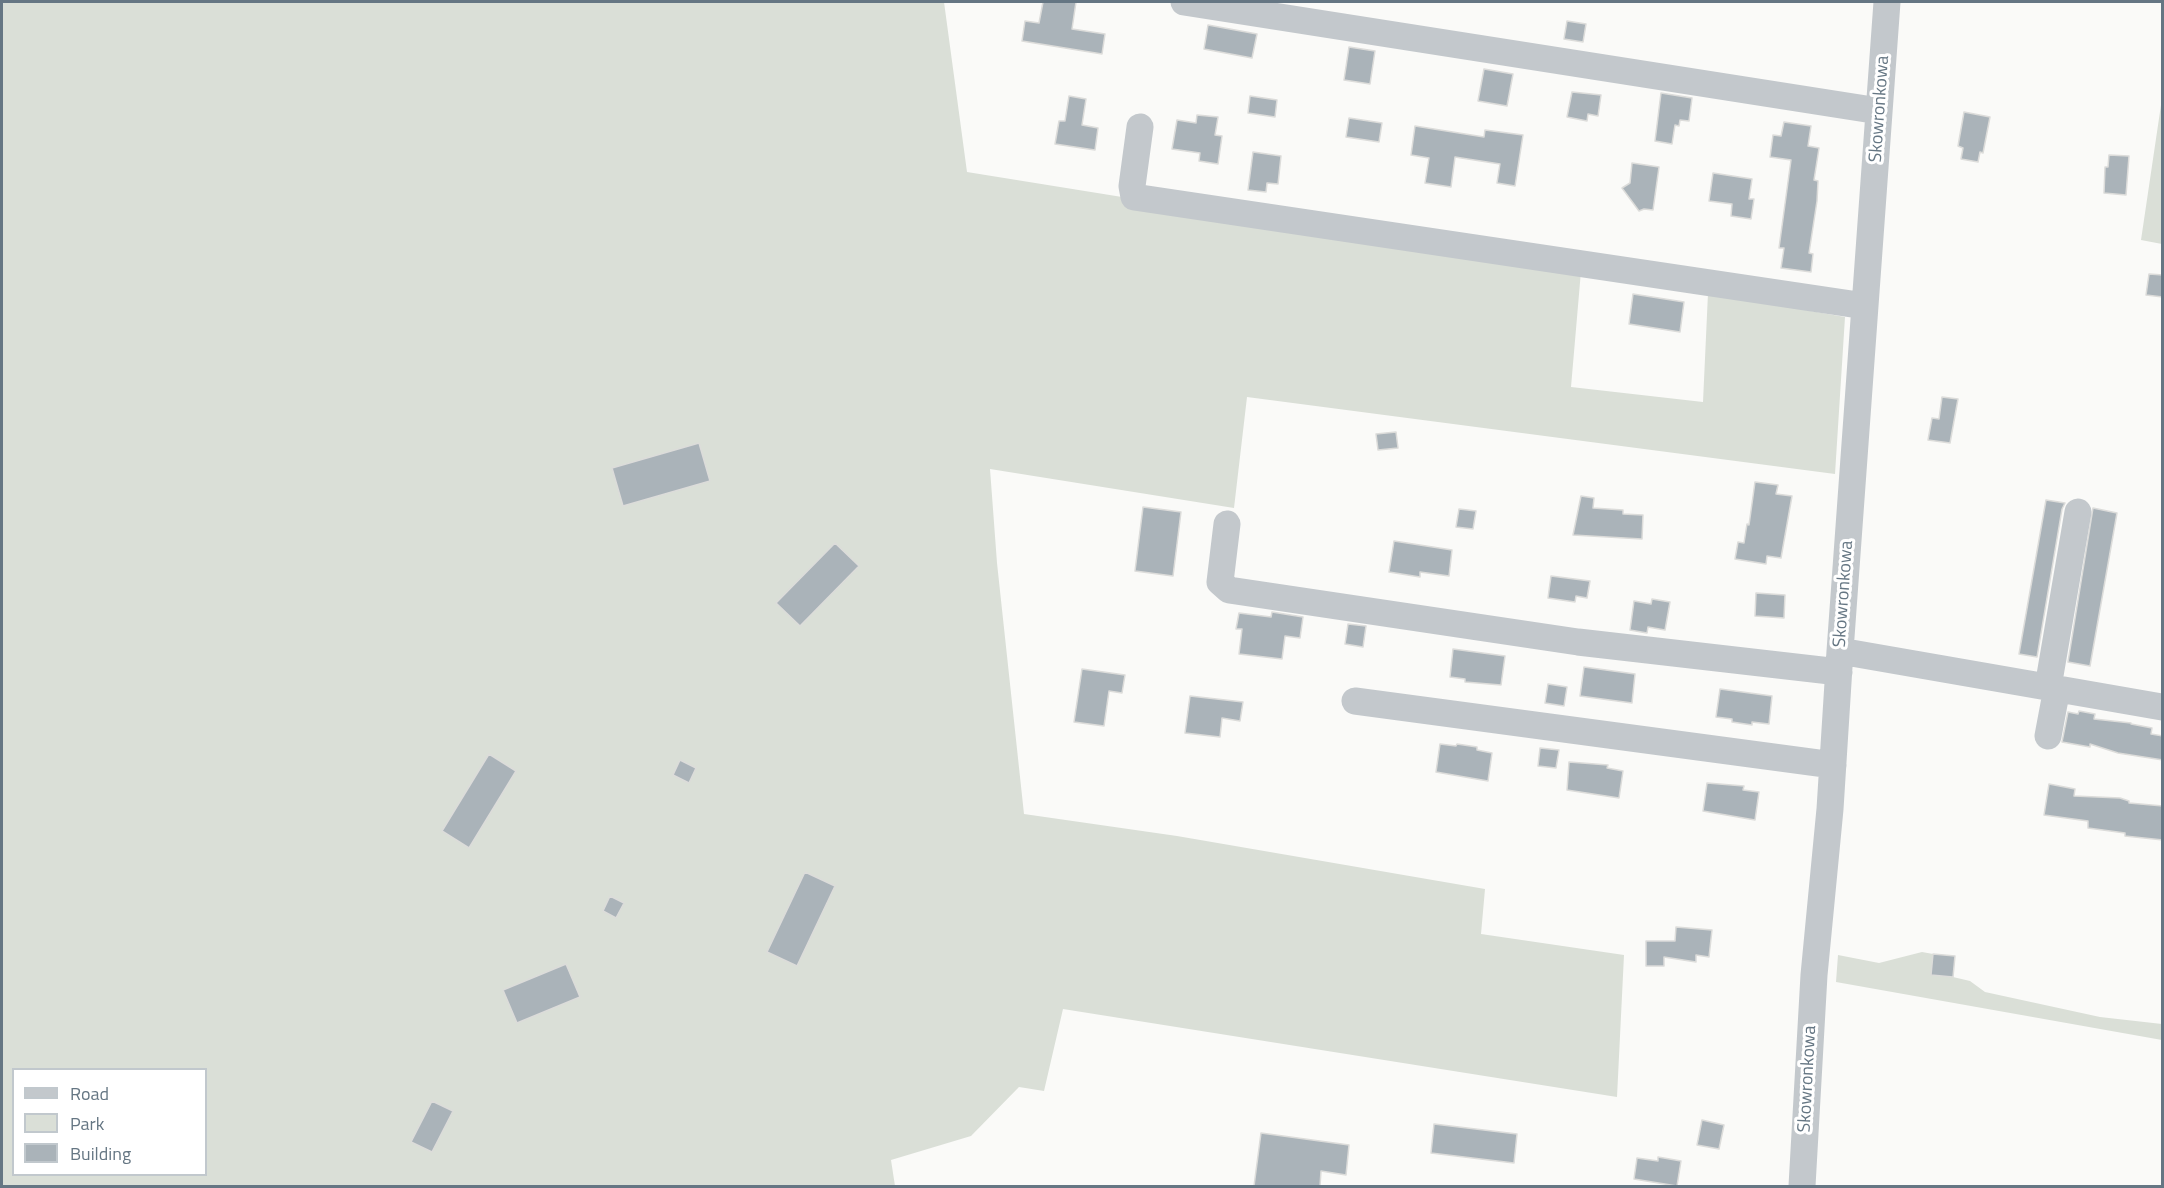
<!DOCTYPE html>
<html>
<head>
<meta charset="utf-8">
<style>
	body { margin:0 }
	#map { position:relative; width:2164px; height:1188px; overflow:hidden; background:#fafaf8; font-family:"Titillium Web",sans-serif }
	canvas { display:block }
	.frame { position:absolute; inset:0; border:3px solid #657683; pointer-events:none }
	.legend { position:absolute; left:12px; top:1068px; width:195px; height:108px; box-sizing:border-box; background:#fff; border:2px solid #c1c8cd; margin:0; padding:8px 10px; list-style:none; font-size:18px; color:#657683 }
	.legend li { display:flex; align-items:center; gap:12px; height:30px }
	.legend b { width:30px; border:2px solid #c1c8cd }
</style>
</head>
<body>
<div id="map">
<canvas width="2164" height="1188"></canvas>
<div class="frame"></div>
<ul class="legend">
<li><b style="height:8px;background:#c3c8cc"></b>Road</li>
<li><b style="height:16px;background:#dadfd7"></b>Park</li>
<li><b style="height:16px;background:#aab3b9"></b>Building</li>
</ul>
</div>
<script>
const ctx = document.querySelector('canvas').getContext('2d');
ctx.lineJoin = 'round';
function paint(path, color) {
  ctx.fillStyle = color;
  ctx.fill(path, 'evenodd');
}
function trace(path, color, width, dash) {
  ctx.strokeStyle = color;
  ctx.lineWidth = width;
  ctx.lineCap = dash ? 'butt' : 'round';
  ctx.setLineDash(dash || []);
  ctx.stroke(path);
}
function label(font, color, halo, rows, align = 'center') {
  ctx.font = font + ' "Titillium Web",sans-serif';
  ctx.lineWidth = 6;
  ctx.setLineDash([]);
  ctx.textBaseline = 'middle';
  ctx.strokeStyle = halo;
  ctx.fillStyle = color;
  for (const [text, x, y, turn = 0] of rows) {
    ctx.save();
    ctx.translate(x, y);
    ctx.rotate((+turn || 0) * Math.PI / 180);
    ctx.textAlign = isNaN(turn) ? turn : align;
    if (halo) ctx.strokeText(text, 0, 0);
    ctx.fillText(text, 0, 0);
    ctx.restore();
  }
}
paint(new Path2D(`
	M2,2H944L967,172L1581,271L1571,387L1703,402L1708,293L1845,317L1835,474L1247,397L1234,508L990,469L997,563L1024,814L1177,836L1485,889L1481,934L1624,955L1617,1097L1063,1009L1044,1091L1019,1087L971,1136L891,1160L895,1186H2ZM14,1070H206V1174H14Z
	M2161,105L2162,106V244L2141,240Z
	M1922,952L1933,954L1953,977L1970,981L1985,992L2100,1017L2162,1024V1040L1836,982L1838,955L1879,963Z`), '#dadfd7');
const building = new Path2D(`
	M1043,2H1076L1072,29L1105,34L1102,54L1022,41L1025,21L1039,23Z
	M1567,21L1586,24L1583,42L1564,39Z
	M1208,25L1257,34L1252,58L1204,49Z
	M1349,47L1375,51L1370,84L1344,80Z
	M1484,69L1513,74L1507,106L1478,101Z
	M1572,92L1601,95L1598,116L1588,114L1587,121L1567,117Z
	M1661,93L1692,98L1689,121L1680,120L1679,126L1675,125L1672,144L1655,141Z
	M1069,96L1086,99L1082,125L1098,128L1095,150L1055,144L1059,121H1065Z
	M1250,96L1277,100L1275,117L1248,113Z
	M1964,112L1990,117L1983,153L1980,152L1978,162L1961,159L1963,148L1958,146Z
	M1197,115L1218,117L1215,135L1222,136L1218,164L1199,161L1200,153L1172,149L1177,120L1196,123Z
	M1349,118L1382,123L1379,142L1346,137Z
	M1784,122L1811,126L1808,146L1819,148L1814,180L1818,181L1817,201L1809,253L1813,254L1811,272L1781,268L1784,248H1779L1791,160L1770,157L1773,135L1781,136Z
	M1415,126L1484,137L1485,130L1523,135L1515,186L1497,183L1500,164L1455,157L1451,187L1425,183L1429,158L1411,155Z
	M1253,152L1281,156L1278,184L1267,183L1266,192L1248,190Z
	M2109,155L2129,156L2126,195L2104,193L2105,167H2108Z
	M1632,163L1659,167L1653,210L1644,209L1639,211L1622,188L1630,183Z
	M1713,173L1752,179L1749,199H1754L1751,219L1731,216L1732,204L1709,201Z
	M2149,274L2163,275V297L2146,295Z
	M1633,294L1684,302L1680,332L1629,324Z
	M1942,397L1958,399L1950,443L1928,440L1932,418L1939,419Z
	M1396,432L1398,448L1378,450L1376,434Z
	M699,443L710,481L623,506L612,468Z
	M1755,482L1778,485L1776,494L1792,496L1781,558L1767,556L1766,564L1735,559L1738,542L1744,543L1747,524L1749,525Z
	M1581,496L1594,498L1593,508L1623,510V514L1643,515L1642,539L1573,535Z
	M2046,500L2065,503L2062,509L2037,657L2019,654Z
	M1143,507L1181,512L1173,576L1135,571Z
	M2093,508L2117,513L2090,666L2068,662Z
	M1459,509L1476,511L1473,529L1456,527Z
	M1394,541L1452,550L1449,576L1420,572V577L1389,572Z
	M835,543L859,566L800,626L776,603Z
	M1551,576L1590,581L1587,598L1576,596L1575,602L1548,598Z
	M1756,593L1785,595L1784,618L1755,616Z
	M1652,599L1670,602L1665,630L1648,627L1647,633L1630,630L1634,601L1651,604Z
	M1272,612L1303,617L1300,638L1285,636L1282,659L1239,654L1242,629H1236L1239,613L1271,617Z
	M1348,624L1366,626L1363,647L1345,644Z
	M1453,649L1505,656L1501,685L1465,682V679L1450,677Z
	M1584,667L1635,674L1632,703L1580,696Z
	M1082,669L1125,675L1122,693L1109,691L1104,726L1074,722Z
	M1548,684L1567,687L1564,706L1545,703Z
	M1720,689L1772,696L1769,724L1752,722V725L1732,722V719L1716,717Z
	M1190,696L1243,702L1240,721L1222,718L1220,737L1185,733Z
	M2079,711L2095,714L2094,719L2131,723V724L2152,728L2151,734L2163,736V760L2118,753L2090,744V747L2062,742L2068,712L2078,714Z
	M1440,744L1456,746L1457,744L1477,747V750L1492,753L1488,781L1436,772Z
	M1540,748L1559,750L1556,768L1538,766Z
	M489,754L516,771L469,848L442,831Z
	M680,760L696,768L689,783L673,775Z
	M1569,762L1608,765L1607,768L1623,771L1619,798L1567,790Z
	M1707,783L1744,786L1743,790L1759,792L1755,820L1703,811Z
	M2049,784L2075,789L2074,796L2120,798L2129,801V803L2163,806V840L2125,836V833L2088,828V821L2044,815Z
	M805,872L835,886L797,966L767,952Z
	M610,896L624,903L616,918L603,911Z
	M1676,927L1712,930L1709,957L1696,955V962L1664,957V966H1646V941H1675Z
	M1933,954L1955,956L1953,977L1931,975Z
	M566,964L580,997L517,1023L503,990Z
	M432,1101L453,1111L432,1152L411,1142Z
	M1702,1120L1724,1125L1719,1149L1697,1145Z
	M1434,1124L1517,1134L1514,1163L1431,1153Z
	M1261,1133L1349,1145L1346,1175L1321,1171L1320,1186H1254Z
	M1658,1157L1681,1161L1677,1186L1634,1179L1637,1158L1658,1161Z`);
paint(building, '#aab3b9');
trace(building, '#dcdcda', 1.5);
trace(new Path2D(`
	M1184,2L1879,111
	M1140,127L1132,186L1134,197L1865,306
	M1227,524L1220,582L1229,590L1578,642L1839,672
	M1840,651L2162,707
	M2048,687L2078,512
	M1355,701L1833,765
	M2048,736L2057,688
	M1802,1186L1814,975L1830,809L1840,651L1887,2`), '#c3c8cc', 27);
label('18px', '#657683', '#fff', [
	["Skowronkowa",1880,109,-86],
	["Skowronkowa",1844,594,-86],
	["Skowronkowa",1808,1079,-87]
]);
</script>
</body>
</html>
